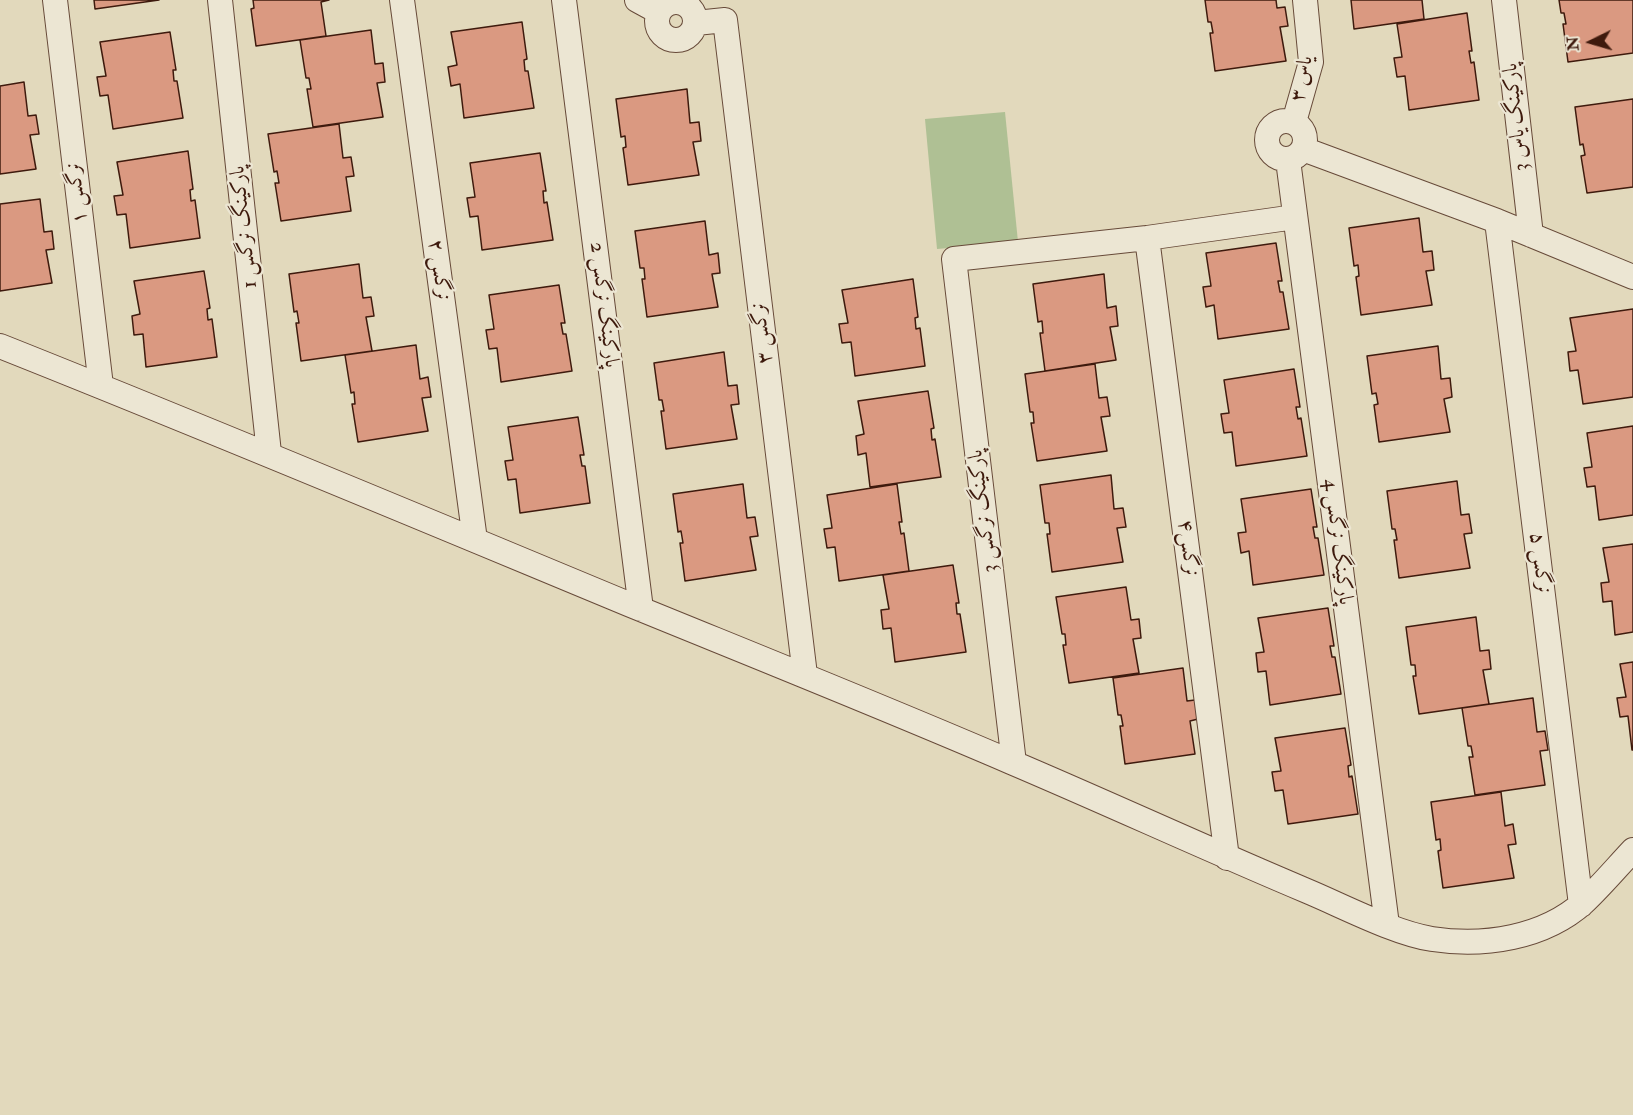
<!DOCTYPE html>
<html>
<head>
<meta charset="utf-8">
<style>
	body { margin:0 }
	#map { position:relative; width:1633px; height:1115px; overflow:hidden; background:#e2d9bc; font-family:"IM FELL Double Pica",serif }
	canvas { display:block }
	.north { position:absolute; left:1561px; top:12px; width:60px; height:60px; -webkit-text-stroke:4px #ece6d3; paint-order:stroke; rotate:265deg; font-size:16px; font-weight:700; line-height:24px; text-align:center; color:#3e1a0d }
	.north::after { content:''; display:block; margin:auto; width:21px; height:27px; background:#3e1a0d; clip-path:polygon(50% 0,100% 100%,50% 72%,0 100%) }
</style>
</head>
<body>
<div id="map">
<canvas width="1633" height="1115"></canvas>
<div class="north">N</div>
</div>
<script>
const ctx = document.querySelector('canvas').getContext('2d');
ctx.lineJoin = 'round';
function paint(path, color) {
  ctx.fillStyle = color;
  ctx.fill(path, 'evenodd');
}
function trace(path, color, width, dash) {
  ctx.strokeStyle = color;
  ctx.lineWidth = width;
  ctx.lineCap = dash ? 'butt' : 'round';
  ctx.setLineDash(dash || []);
  ctx.stroke(path);
}
function label(font, color, halo, rows, align = 'center') {
  ctx.font = font + ' "IM FELL Double Pica",Amiri,serif';
  ctx.lineWidth = 4.5;
  ctx.setLineDash([]);
  ctx.textBaseline = 'middle';
  ctx.strokeStyle = halo;
  ctx.fillStyle = color;
  for (const [text, x, y, turn = 0] of rows) {
    ctx.save();
    ctx.translate(x, y);
    ctx.rotate((+turn || 0) * Math.PI / 180);
    ctx.textAlign = isNaN(turn) ? turn : align;
    if (halo) ctx.strokeText(text, 0, 0);
    ctx.fillText(text, 0, 0);
    ctx.restore();
  }
}
paint(new Path2D(`
	M1005,112L1018,242L937,249L925,119Z`), '#afc094');
const building = new Path2D(`
	M94,0H159L95,9Z
	M253,0H329L321,2L326,36L256,46L251,9L254,8Z
	M1205,0H1276L1277,8L1285,7L1288,26L1280,27L1286,61L1215,71L1210,33H1213L1211,22H1208Z
	M1351,0H1422L1424,19L1354,29Z
	M1559,0H1633V53L1568,62L1563,24H1566L1564,13H1561Z
	M1467,13L1472,51H1469L1471,63L1474,62L1479,100L1409,110L1405,76L1397,77L1394,58L1402,57L1397,24Z
	M522,22L527,59L524,60L525,71H528L534,108L464,118L460,84L451,86L448,67L457,65L451,32Z
	M371,30L375,64L383,63L385,82L377,83L383,117L313,127L307,89H311L309,78H306L300,40Z
	M170,32L176,70H173L174,81H177L183,118L113,129L108,95L100,96L97,77L106,76L100,42Z
	M24,82L28,116L36,115L39,134L30,135L36,169L0,174V86Z
	M687,89L690,123L699,122L701,141L693,142L699,175L628,185L623,148L626,147L625,136L621,137L616,99Z
	M1633,99V187L1587,193L1581,156L1585,155L1583,144L1580,145L1575,107Z
	M339,124L343,158L351,157L354,176L346,177L351,211L281,221L275,183H279L277,171L274,172L268,134Z
	M188,151L193,189L190,190L191,201L195,200L200,238L130,248L126,214L117,215L114,196L123,195L117,162Z
	M540,153L546,191H543L544,203L547,202L553,240L482,250L478,216L470,217L467,198L475,197L470,163Z
	M40,199L44,232L52,231L54,249L46,250L52,283L0,291V204Z
	M1419,218L1423,252L1432,251L1434,270L1426,271L1432,305L1361,315L1356,277L1359,276L1358,265L1354,266L1349,228Z
	M705,221L709,255L718,253L720,273L712,274L718,307L647,317L642,279H645L644,268H640L635,231Z
	M1276,243L1282,281H1278L1280,292H1283L1289,329L1218,339L1214,305L1206,307L1203,287L1211,286L1206,253Z
	M359,264L363,298L371,297L374,316L366,317L372,351L301,361L296,323H299L297,311L294,312L289,274Z
	M204,271L210,308L207,309L208,320L212,319L217,357L146,367L143,334L134,335L132,316L140,314L134,281Z
	M1104,274L1107,308L1116,306L1118,326L1110,327L1116,360L1045,371L1040,333H1043L1042,321L1038,322L1033,284Z
	M913,279L918,317L915,318L916,329L920,328L925,366L855,376L851,342L842,343L839,324L848,323L842,290Z
	M559,285L565,323H561L563,334H566L572,371L501,382L497,348L489,349L486,330L494,329L489,295Z
	M1633,309V397L1583,404L1578,370L1570,371L1568,352L1576,351L1570,318Z
	M416,345L420,379L428,377L431,397L422,398L428,431L358,442L352,404H355L354,392L351,393L345,355Z
	M1438,346L1441,379L1450,378L1452,397L1444,399L1450,432L1379,442L1374,405L1378,404L1376,393L1372,394L1367,356Z
	M724,352L728,386L737,385L739,404L731,405L737,439L666,449L661,411H664L662,400H659L654,363Z
	M1095,364L1099,398L1107,397L1110,416L1101,417L1107,451L1037,461L1031,423H1034L1033,412H1030L1025,374Z
	M1294,369L1300,407H1296L1298,419L1301,418L1307,456L1236,466L1232,432L1224,433L1221,414L1229,413L1224,380Z
	M928,391L934,428L931,429L932,440L935,439L941,477L870,487L866,453L858,455L856,436L864,434L858,401Z
	M578,417L584,455H580L582,466H585L590,503L520,513L516,479L508,480L505,461L513,460L508,427Z
	M1633,426V515L1599,520L1595,486L1587,487L1584,468L1592,467L1587,433Z
	M1111,475L1114,509L1123,508L1126,527L1117,528L1123,562L1052,572L1047,534H1050L1049,523H1045L1040,485Z
	M1457,481L1461,515L1469,514L1472,533L1464,534L1470,568L1399,578L1394,540H1397L1395,529H1392L1387,491Z
	M743,484L747,518L755,517L758,536L750,537L756,570L685,581L680,543H683L681,531L678,532L673,494Z
	M897,484L902,522H899L901,534L904,533L909,571L839,581L835,547L827,548L824,529L832,528L827,495Z
	M1311,489L1317,527H1313L1315,538H1318L1324,575L1253,585L1249,551L1241,553L1238,533L1246,532L1241,499Z
	M1633,544V632L1615,635L1612,601L1603,602L1601,583L1609,582L1603,548Z
	M953,565L959,603H956L957,614H960L966,652L895,662L891,628L883,629L881,610L889,609L883,575Z
	M1126,587L1131,620L1139,619L1141,638L1133,639L1139,673L1069,683L1063,645H1066L1065,634H1062L1056,597Z
	M1328,608L1334,646H1330L1332,657H1335L1341,694L1270,705L1266,671L1258,672L1256,653L1264,652L1258,618Z
	M1476,617L1480,651L1489,650L1491,669L1483,670L1489,704L1419,714L1413,676H1416L1415,665H1411L1406,627Z
	M1633,662V750H1632L1628,716L1620,717L1617,698L1626,697L1620,664Z
	M1183,668L1187,701L1195,700L1198,719L1190,721L1195,754L1125,764L1120,726H1123L1121,715H1118L1113,678Z
	M1533,698L1537,732L1545,731L1548,750L1540,751L1545,785L1475,795L1469,757H1473L1471,746H1468L1462,708Z
	M1345,728L1351,765L1348,766L1349,777L1352,776L1358,814L1288,824L1283,790L1275,791L1272,772L1281,771L1275,738Z
	M1501,792L1505,826L1513,824L1516,844L1508,845L1514,878L1443,888L1438,851L1441,850L1440,839L1436,840L1431,802Z`);
paint(building, '#da9981');
trace(building, '#3e1a0d', 1.5);
const minor = new Path2D(`
	M55,0L101,386
	M220,0L269,453
	M402,0L475,540
	M564,0L641,609
	M637,0L659,12
	M1504,0L1531,235
	M657 21a19 19 0 1 1 38 0a19 19 0 1 1-38 0Z
	M696,23L725,20L805,675
	M1267 140a19 19 0 1 1 38 0a19 19 0 1 1-38 0Z
	M1294,122L1311,62L1305,0
	M1303,149L1497,221L1633,277
	M1288,160L1387,925
	M1497,221L1581,905
	M1147,238L1227,858
	M0,346C214,431 426,520 638,608C763,659 888,709 1011,762C1110,804 1207,849 1307,891C1343,906 1394,933 1432,939C1484,947 1544,938 1584,902C1601,886 1617,867 1633,850
	M1014,763L954,259L1147,238L1295,217`);
trace(minor, '#674a39', 26);
trace(minor, '#ece6d3', 24);
label('21px', '#3e1a0d', '#ece6d3', [
	["یاس ۳",1303,79,-79],
	["پارکینگ یاس 3",1517,117,-96],
	["نرگس ۱",78,193,-97],
	["پارکینگ نرگس 1",245,227,-96],
	["نرگس ۲",438,270,82],
	["پارکینگ نرگس 2",603,305,83],
	["نرگس ۳",763,333,-97],
	["پارکینگ نرگس 3",984,511,-97],
	["پارکینگ نرگس 4",1337,542,83],
	["نرگس۴",1187,548,83],
	["نرگس ۵",1539,563,83]
]);
</script>
</body>
</html>
